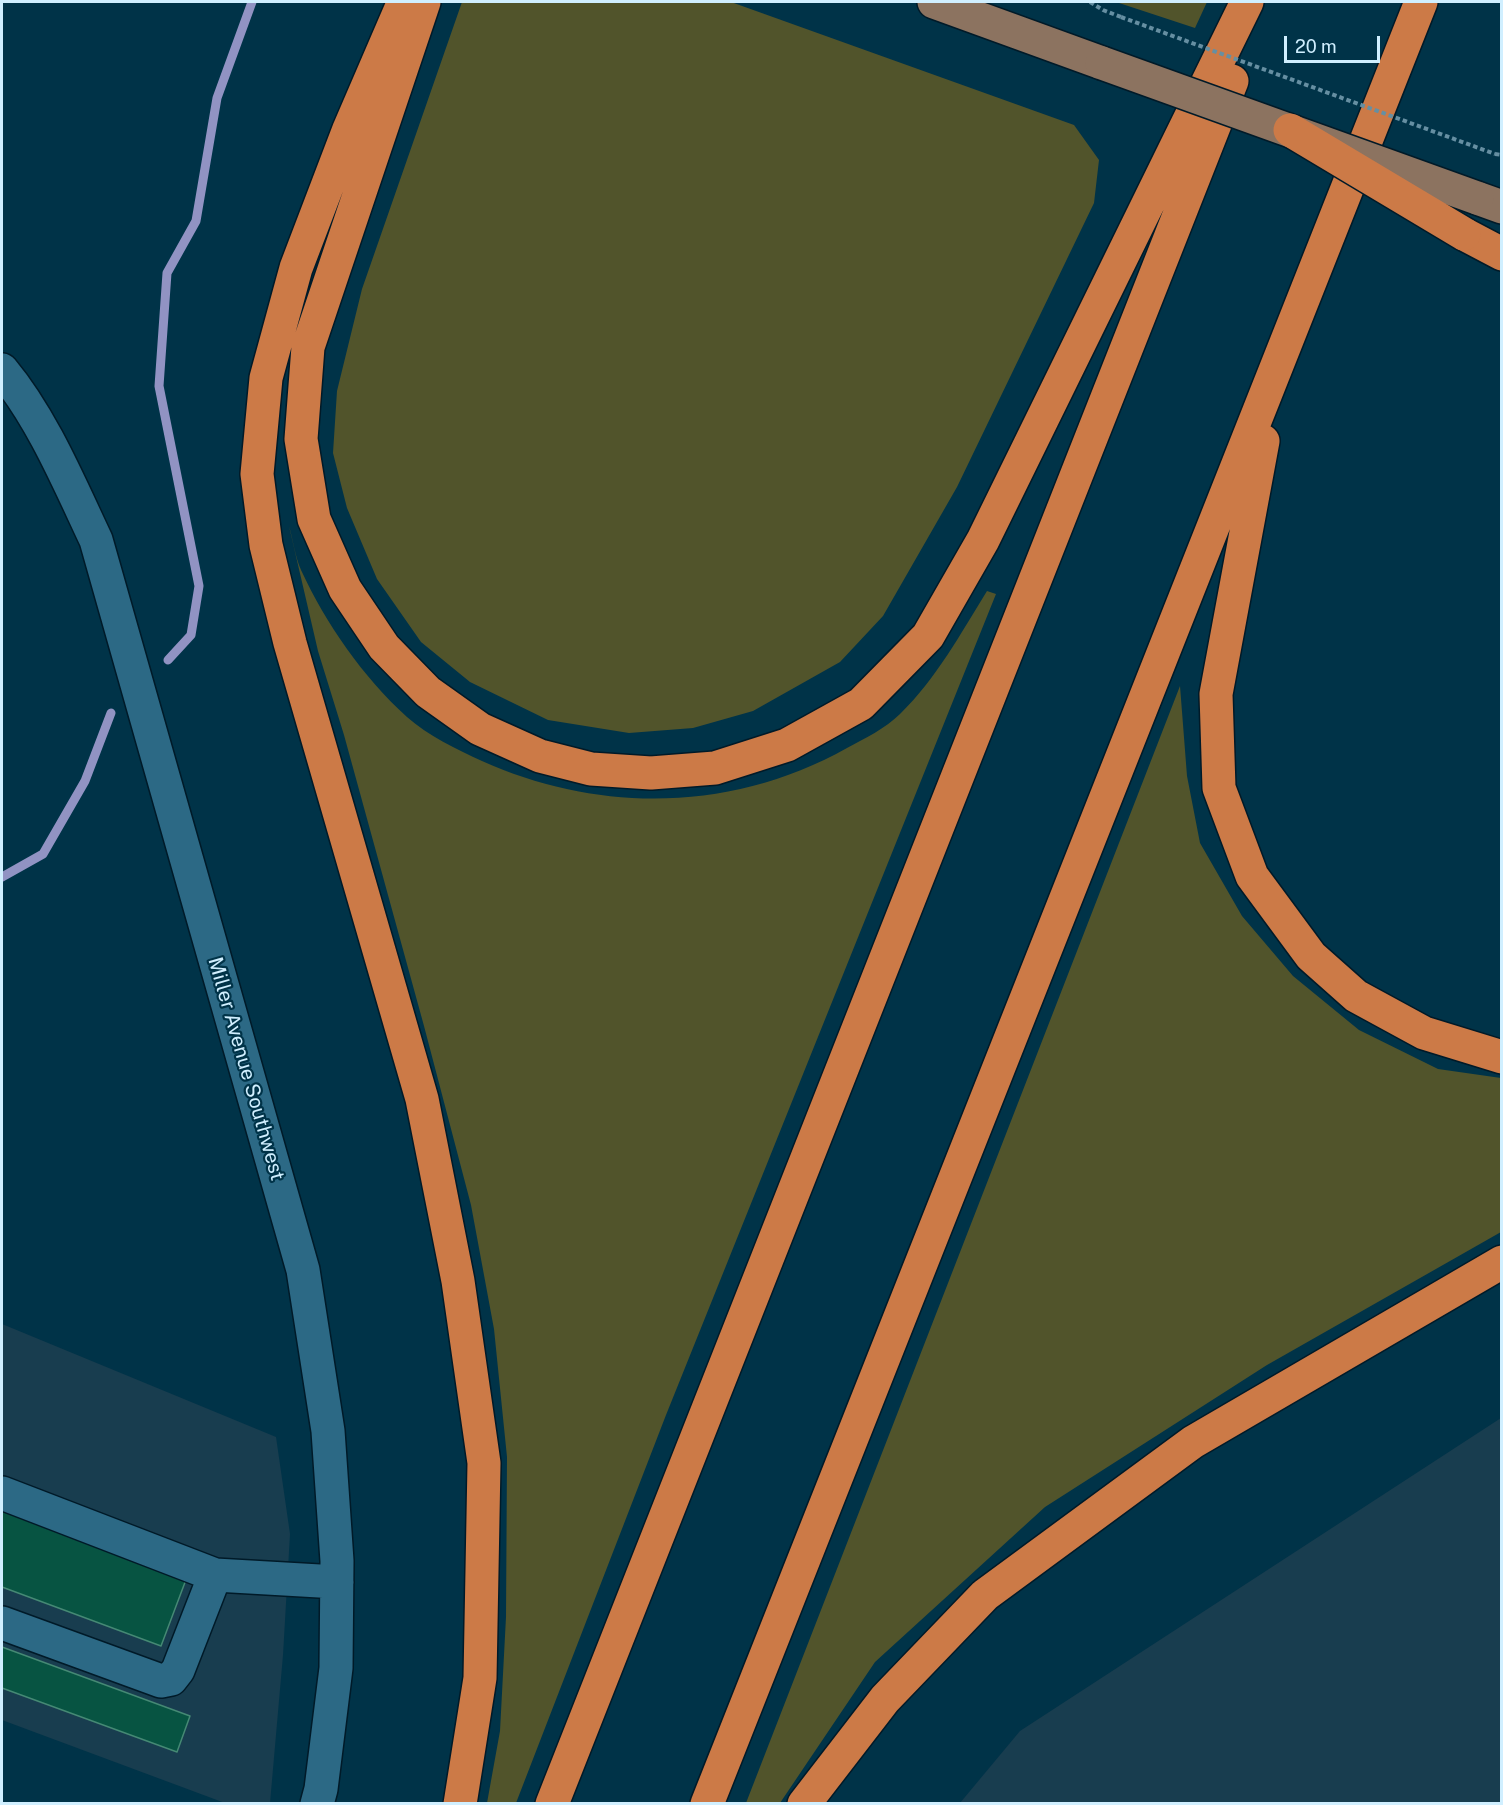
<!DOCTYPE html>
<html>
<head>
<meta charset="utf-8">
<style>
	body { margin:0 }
	#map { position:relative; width:1503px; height:1805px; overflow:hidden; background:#003348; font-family:"Public Sans",sans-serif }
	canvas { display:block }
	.frame { position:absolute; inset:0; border:3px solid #d0efff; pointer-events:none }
	.scale { position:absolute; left:1284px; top:36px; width:96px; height:27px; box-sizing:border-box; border:3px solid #d0efff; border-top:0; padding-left:8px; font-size:18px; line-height:21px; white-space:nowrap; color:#d0efff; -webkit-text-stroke:4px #003348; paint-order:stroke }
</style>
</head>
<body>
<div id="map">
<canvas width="1503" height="1805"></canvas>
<div class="frame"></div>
<div class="scale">20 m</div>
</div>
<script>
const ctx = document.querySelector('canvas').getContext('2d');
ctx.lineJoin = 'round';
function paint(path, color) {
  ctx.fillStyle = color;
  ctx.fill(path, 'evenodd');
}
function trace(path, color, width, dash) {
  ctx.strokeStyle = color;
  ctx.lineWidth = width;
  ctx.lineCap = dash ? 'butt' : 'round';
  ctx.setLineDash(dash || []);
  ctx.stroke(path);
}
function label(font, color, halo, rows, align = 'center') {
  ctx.font = font + ' "Public Sans",sans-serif';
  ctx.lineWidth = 4.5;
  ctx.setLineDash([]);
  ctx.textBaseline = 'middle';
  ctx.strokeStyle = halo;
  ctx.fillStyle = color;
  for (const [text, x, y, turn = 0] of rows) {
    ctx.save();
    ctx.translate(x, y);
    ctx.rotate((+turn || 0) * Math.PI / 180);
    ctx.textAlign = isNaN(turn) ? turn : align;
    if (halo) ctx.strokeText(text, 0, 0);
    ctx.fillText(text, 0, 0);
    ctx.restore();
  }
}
paint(new Path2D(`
	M2,1324L276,1437L290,1534L283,1655L270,1803H225L2,1720Z
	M1501,1418V1803H960L1020,1731Z`), '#183d4f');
paint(new Path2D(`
	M462,2H731L1074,125L1099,160L1094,203L957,487L883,616L840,662L753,711L693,728L629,733L548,720L470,682L421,642L377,579L347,508L333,453L337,391L362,289Z
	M1116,2H1207L1195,28Z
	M289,526C293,540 295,556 301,570C326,624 363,677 407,717C427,735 458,750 482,761C600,814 733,812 847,748C864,739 886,728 900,714C936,679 961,633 987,591L996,594L666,1415L516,1803H487L500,1731L506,1617L507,1457L494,1329L471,1205L424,1026L344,735L318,651Z
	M1180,686L1187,776L1200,843L1242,916L1293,976L1359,1030L1438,1069L1501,1078V1232L1267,1365L1045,1507L875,1662L780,1803H746Z`), '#51542b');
trace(new Path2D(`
	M168,660L191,635L199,586L159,386L167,273L196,221L217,98L252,2
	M2,877L43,854L85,781L111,713`), '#9193c3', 9);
const building = new Path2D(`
	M2,1509L187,1577L161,1646L2,1587Z
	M2,1647L190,1716L177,1752L2,1688Z`);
paint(building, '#075442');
trace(building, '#458974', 1.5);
const minor = new Path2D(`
	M2,370C42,418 69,483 96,540L303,1270L328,1431L337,1561L336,1668L321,1789L317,1804
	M2,1493L215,1575L337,1582
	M2,1623L161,1681L171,1679L178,1670L215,1575`);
const major = new Path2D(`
	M934,2L1102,63
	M1477,198L1502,207`);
const highway = new Path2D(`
	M424,2L308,347L301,439L314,519L345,589L384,647L428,692L480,729L540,756L591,769L651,773L715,768L787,745L861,704L928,636L983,540L1247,2
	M402,6L349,129L296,268L266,378L257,474L266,545L290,643L422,1099L458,1281L484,1463L480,1678L460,1804
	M1464,234L1502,254
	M1263,441L1216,694L1219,788L1252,876L1311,956L1356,996L1424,1033L1502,1057
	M552,1804L1232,81
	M707,1804L1421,2
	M804,1804L885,1699L985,1595L1193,1442L1502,1262`);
trace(minor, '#001a28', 36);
trace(major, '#001a28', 36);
trace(highway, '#001a28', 36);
trace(new Path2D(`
	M1090,2L1103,10L1121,17
	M1495,154L1502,155`), '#668fa2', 4, [4.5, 3]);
trace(minor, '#2c6985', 33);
trace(major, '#8c7360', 33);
trace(highway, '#cc7a47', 33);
const majorBridge = new Path2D(`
	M1102,63L1477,198`);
const highwayBridge = new Path2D(`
	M1290,130L1464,234`);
trace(majorBridge, '#001a28', 36, []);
trace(highwayBridge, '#001a28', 36, []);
trace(new Path2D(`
	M1121,17L1495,154`), '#668fa2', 4, [4.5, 3]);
trace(majorBridge, '#8c7360', 33);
trace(highwayBridge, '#cc7a47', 33);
label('20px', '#d0efff', '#003348', [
	["Miller Avenue Southwest",246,1069,74]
]);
</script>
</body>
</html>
